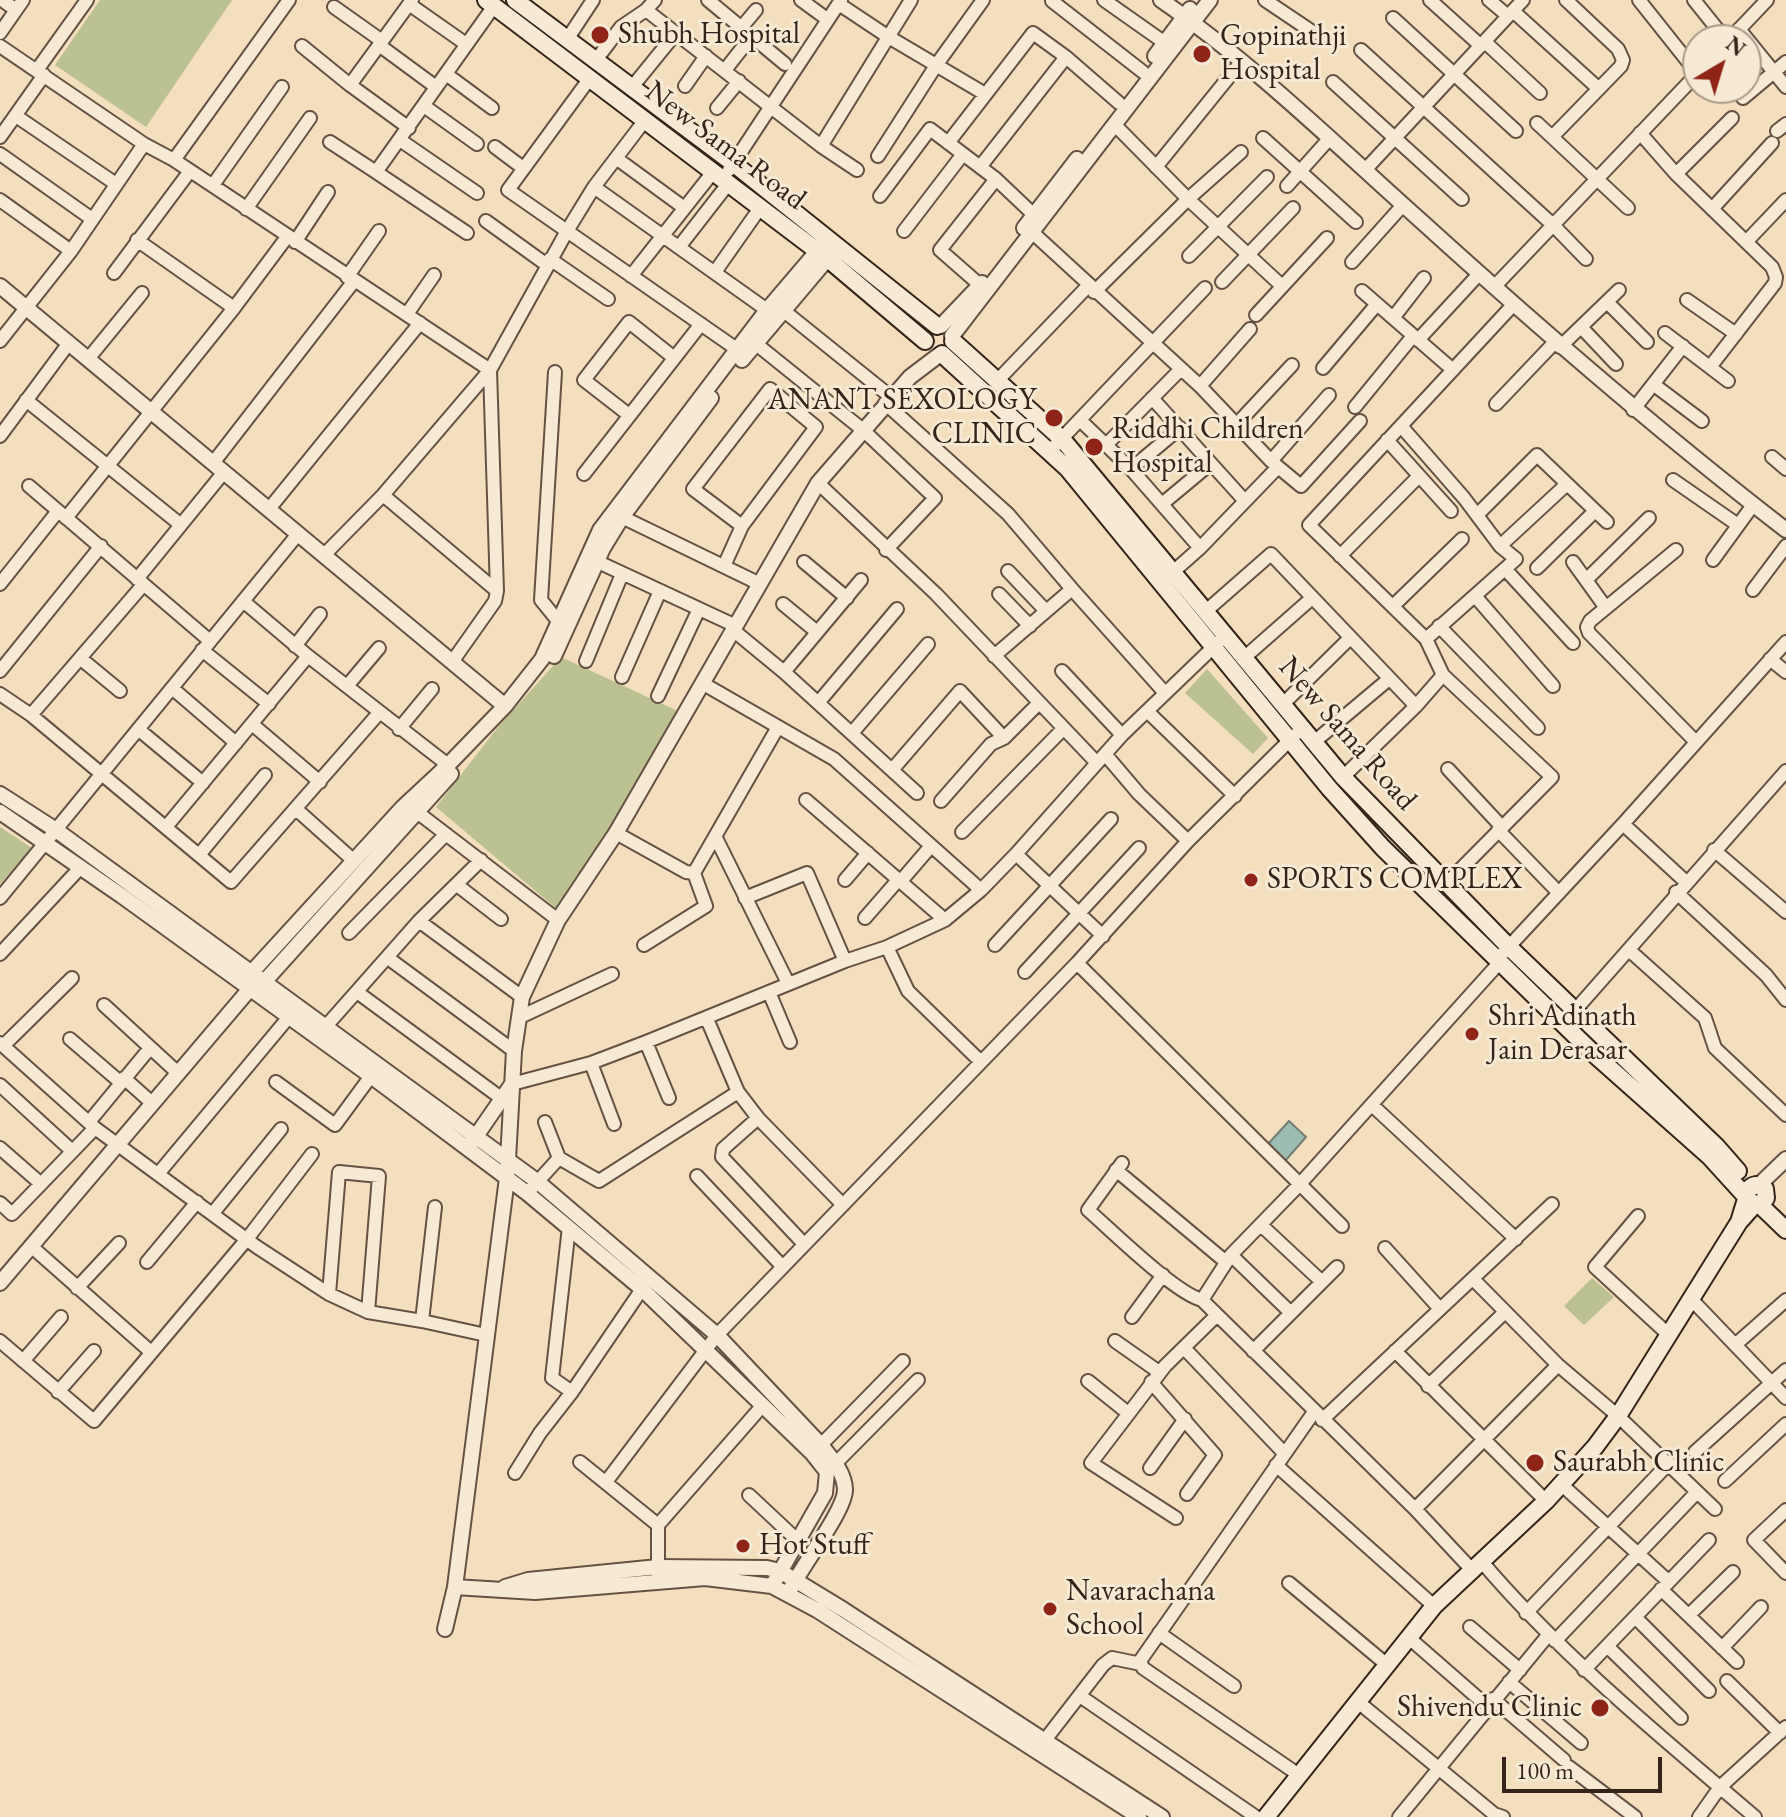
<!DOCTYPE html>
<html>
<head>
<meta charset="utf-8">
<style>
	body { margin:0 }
	#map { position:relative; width:1786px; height:1817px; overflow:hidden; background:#f3debd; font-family:"EB Garamond",serif }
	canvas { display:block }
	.north { position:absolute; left:1682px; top:24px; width:80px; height:80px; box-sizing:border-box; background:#f7ead4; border:2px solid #aa9b8a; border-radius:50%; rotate:38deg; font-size:22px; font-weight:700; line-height:32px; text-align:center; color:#36241b }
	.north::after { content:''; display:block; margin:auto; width:28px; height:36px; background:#8f2418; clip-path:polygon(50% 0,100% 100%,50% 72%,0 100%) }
	.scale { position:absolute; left:1502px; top:1757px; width:160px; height:36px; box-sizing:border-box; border:4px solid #36241b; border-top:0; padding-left:10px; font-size:24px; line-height:28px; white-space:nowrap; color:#36241b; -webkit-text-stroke:6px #f7ead4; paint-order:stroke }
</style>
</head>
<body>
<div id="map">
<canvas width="1786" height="1817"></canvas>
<div class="north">N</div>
<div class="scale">100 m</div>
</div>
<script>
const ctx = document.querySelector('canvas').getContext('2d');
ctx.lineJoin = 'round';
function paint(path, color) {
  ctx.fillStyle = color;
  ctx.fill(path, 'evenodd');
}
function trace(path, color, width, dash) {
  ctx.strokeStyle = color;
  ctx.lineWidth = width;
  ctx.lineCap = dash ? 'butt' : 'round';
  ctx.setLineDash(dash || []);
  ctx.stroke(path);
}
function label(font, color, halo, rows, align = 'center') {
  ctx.font = font + ' "EB Garamond",serif';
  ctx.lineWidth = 6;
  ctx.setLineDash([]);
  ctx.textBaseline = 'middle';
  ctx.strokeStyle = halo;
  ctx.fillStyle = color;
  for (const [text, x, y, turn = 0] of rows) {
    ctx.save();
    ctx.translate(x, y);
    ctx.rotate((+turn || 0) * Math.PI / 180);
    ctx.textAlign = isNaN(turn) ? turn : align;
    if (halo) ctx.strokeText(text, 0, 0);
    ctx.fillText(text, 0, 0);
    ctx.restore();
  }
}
paint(new Path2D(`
	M100,0H232L146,127L55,65Z
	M561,657L680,712L622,812L558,910L436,807L498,727Z
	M1207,669L1268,738L1253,754L1185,693Z
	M0,827L32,848L0,884Z
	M1592,1278L1614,1297L1584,1325L1564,1306Z`), '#bbc191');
const water = new Path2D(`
	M1289,1121L1306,1137L1285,1161L1268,1144Z`);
paint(water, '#9bbcb1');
trace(water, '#737f75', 2);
const minor = new Path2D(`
	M2,0L16,10
	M708,0L785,64
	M801,0L827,19
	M1104,0L1165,43
	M1265,0L1314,33
	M1430,0L1481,46
	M1489,0L1508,16
	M1639,0L1697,73
	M1694,0L1726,40
	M1052,1L1143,72
	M409,4L466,44
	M839,4L887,36L985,94
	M334,7L382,41
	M646,10L821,146L857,170
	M1513,11L1599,89
	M1393,18L1516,131
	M741,28L756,10
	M1739,29L1786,87
	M0,33L23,0
	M568,38L593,0
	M1729,40L1767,0
	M1485,42L1540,93
	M379,45L436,87
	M0,46L144,144L174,160L490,370L497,591L495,601L452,662
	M302,46L350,85L409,128
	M1361,50L1553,225L1586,259
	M596,60L621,27L646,10L655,0
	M37,70L87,0
	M725,70L751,37
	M446,74L492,108
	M590,78L508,190L738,350
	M637,81L676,33
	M1333,82L1462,199
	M350,85L412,0
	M685,86L706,56
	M1743,98L1786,62
	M424,106L477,144
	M717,108L739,81
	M16,116L116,184
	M1537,123L1628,208
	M1115,125L1188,199L1282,286
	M1777,131L1786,124
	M1640,133L1676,174L1772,267L1776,277L1775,283L1710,367
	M0,137L44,75
	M1552,137L1621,66L1623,60L1618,49L1566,0
	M1263,138L1356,222
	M400,140L477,193
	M330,142L376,172L494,6
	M948,143L1033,33L1066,57L1119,103
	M821,146L911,0
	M495,147L523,168
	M0,154L92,219
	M878,156L937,64L983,0
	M616,158L683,207
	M174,160L289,0
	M980,167L1066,57
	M1156,167L1241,62
	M1366,169L1523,0
	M729,170L841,0
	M376,172L467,233
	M1676,174L1732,118
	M213,185L282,87
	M1287,186L1329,139
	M594,187L767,310
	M880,196L930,129L996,179L1034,215
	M0,200L71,251
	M246,209L310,118
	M1712,209L1772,143
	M486,221L547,265
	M904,231L963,154
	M1033,233L1200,386L1271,461L1301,486L1360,421
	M137,240L234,308
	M295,242L328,192
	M1746,242L1786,200
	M679,247L728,184
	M1189,256L1267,177
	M550,259L608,299
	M1352,262L1403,205
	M715,272L760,208
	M114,273L190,171
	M631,276L713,172
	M347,277L379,231
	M1222,282L1293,208
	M980,285L940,250L996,179
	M1494,287L1698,73
	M1362,291L1453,370
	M1094,292L1188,199L1241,152
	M1687,300L1736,334
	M1607,302L1647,342
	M784,311L891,397
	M407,314L434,275
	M1256,315L1327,238
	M1393,318L1424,278
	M1581,327L1616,364
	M1665,333L1728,381
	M1418,340L1479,274
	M0,341L71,251L144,144
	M755,343L863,430L935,498L886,550
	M1560,347L1619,290
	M88,359L142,293
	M1323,368L1377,304
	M555,372L541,600L558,621
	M997,381L1088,286
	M1653,384L1702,421
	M1200,386L1250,329
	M1152,398L1244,500
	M26,400L181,525
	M885,403L1008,514L1072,589L994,656
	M1496,404L1555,342
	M1355,407L1413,336
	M1633,410L1683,346
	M629,415L584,380L629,322L673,357
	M1081,421L1131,469L1200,548
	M1237,424L1292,365
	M1401,426L1464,498L1500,546L1516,559L1426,639
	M0,436L69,343
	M1387,440L1451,511
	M1106,445L1181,369
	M1049,452L1205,288
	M1772,457L1786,469
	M1271,461L1329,395
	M213,463L354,281
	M1131,469L1180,428
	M584,474L701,324
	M1673,480L1738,525
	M818,483L936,594L1097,763
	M29,486L210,641
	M383,495L497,591
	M1162,504L1210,464
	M269,509L420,323
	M1477,515L1537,455L1607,522
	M622,517L760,584
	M66,518L234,308L287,237
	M1500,546L1567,484
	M1676,550L1590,621L1587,627L1589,633L1696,742
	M324,555L383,495L490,370L567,231L594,187L645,120
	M1340,556L1418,477
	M1713,560L1753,505
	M596,561L736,626
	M804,562L847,598
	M1573,562L1606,608
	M724,566L742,526L816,427L770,389L693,489L742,526
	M1537,568L1595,511
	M1506,570L1573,643
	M1008,571L1046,611
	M1174,571L1200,548L1278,467
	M137,579L224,472
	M1586,580L1649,518
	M0,584L58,511
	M1072,589L1165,693
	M1753,590L1786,546
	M999,594L1030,626
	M1475,596L1553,686
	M243,601L308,656L448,765
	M783,604L817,632
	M1393,606L1462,539
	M1206,611L1271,554L1416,706
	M1439,626L1538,728
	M733,630L784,672L917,793
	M295,646L320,614
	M202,650L269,704
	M1245,657L1312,598
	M80,658L120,691
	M1770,659L1786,672
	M586,661L622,574
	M0,671L101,546
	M1062,671L1122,735
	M784,672L861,580
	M1443,675L1552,777L1446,884
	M622,677L660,591
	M702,683L834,759L981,890
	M347,686L379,648
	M172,688L236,743
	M0,694L31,715L231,882L379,713
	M658,696L699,609
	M818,703L897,609
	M1283,704L1350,638
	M1147,711L1235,796
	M31,715L143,585
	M252,724L320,782
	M138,729L203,783
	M399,729L432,689
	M852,733L928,644
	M1314,742L1389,679
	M1105,754L1139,794L1188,841
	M1448,769L1501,826
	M892,770L960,691L1004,738
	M1343,777L1416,706L1443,675L1426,639L1309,525L1513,305
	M806,800L945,920
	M941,801L991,744L1004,738L1039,703
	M296,809L353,860
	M417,812L558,920
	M1623,824L1686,882
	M166,827L308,656
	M1498,830L1558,892
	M962,832L1063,729
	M616,833L686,872L694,873L778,727
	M716,838L788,983
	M1714,850L1786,912
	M1016,854L1103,936
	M199,855L265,775
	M845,880L868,853
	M901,881L931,846
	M457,885L501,919
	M1676,892L1766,975L1786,1000
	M0,898L298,534
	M745,898L807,873L845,961
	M865,918L899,879
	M419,921L522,997
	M349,933L446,834
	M644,945L706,906L694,873
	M995,945L1111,819
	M887,947L908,991L980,1061
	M1629,950L1705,1018L1715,1048L1786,1115
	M1503,953L1623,824L1786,642
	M0,954L80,868
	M388,958L514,1051
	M1077,963L1342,1226
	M1025,972L1139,848
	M357,992L501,1098
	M769,992L790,1042
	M104,1005L178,1073
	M520,1017L612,974
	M707,1019L738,1092L758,1118L843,1205
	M1563,1024L1786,771
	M320,1033L419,921L481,860
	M70,1039L120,1082
	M646,1042L669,1098
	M0,1043L95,1128L257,1247L329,1294L368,1312L422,1321L486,1335
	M3,1046L72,978
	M591,1063L614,1124
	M124,1078L152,1103
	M276,1082L335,1125L371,1076
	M512,1084L591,1063L646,1042L845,961L887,947L945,920L981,890L1016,854L1122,735L1226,635
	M0,1085L71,1150
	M1372,1105L1516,1239
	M758,1118L723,1149L722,1157L804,1244
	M89,1122L150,1048
	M545,1122L559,1158
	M0,1148L40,1183
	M1122,1163L1088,1210C1112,1231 1175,1293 1202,1300L1415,1509L1472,1570
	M1116,1170L1226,1262
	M158,1174L288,1018
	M697,1176L782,1266
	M531,1189L559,1158L599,1181L738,1092
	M0,1203L12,1214L95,1128
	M213,1213L281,1129
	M1638,1216L1595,1267L1669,1335
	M1261,1225L1321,1281
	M569,1227L552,1378L572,1392
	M32,1247L151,1352
	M1385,1248L1440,1309
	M1231,1255L1290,1312
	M147,1262L197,1202
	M1473,1279L1558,1365L1618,1416L1715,1509
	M77,1288L119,1243
	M329,1294L339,1172L379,1176L368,1312
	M1691,1299L1786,1398
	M1202,1300L1231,1255L1299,1185L1500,962
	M1132,1317L1163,1275
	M422,1321L435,1207
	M0,1341L94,1421L247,1239L312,1154
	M1115,1341L1159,1372
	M1735,1345L1786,1300
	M1185,1349L1284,1453
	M1253,1351L1337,1267
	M1395,1351L1546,1501
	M23,1361L61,1317
	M1088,1381L1128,1413
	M1151,1382L1215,1455L1187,1494
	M1428,1386L1505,1312
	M58,1392L94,1351
	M1322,1420L1552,1204
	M816,1450L903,1361
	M1695,1452L1786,1370
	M580,1462L658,1525V1574
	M1276,1465L1434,1606
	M1150,1468L1185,1419
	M830,1469L918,1380
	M515,1473L540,1433L572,1392L642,1289
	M1725,1481L1786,1424
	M606,1482L717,1335L1077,963L1188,841L1295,735
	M1562,1485L1668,1581
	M749,1495L797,1540
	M1415,1509L1558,1365
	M1786,1510L1754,1540L1786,1573
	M1176,1518L1091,1463L1165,1366L1217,1315
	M658,1525L763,1405
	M1482,1562C1564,1658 1659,1735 1755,1817
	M1289,1583L1386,1664
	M1661,1589L1737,1662
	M1526,1613L1669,1463
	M1689,1615L1733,1572
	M1635,1617L1709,1691
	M1470,1627L1520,1670
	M1159,1633L1234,1686
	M1408,1637L1487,1706
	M1555,1641L1697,1492
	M1607,1646L1681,1718
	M1722,1648L1761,1607
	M1584,1670L1709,1540
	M1727,1681L1780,1733
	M1509,1682L1581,1743
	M1080,1696L1256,1817
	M1493,1699L1564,1760
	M1357,1701L1494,1814L1503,1817
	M1045,1740L1103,1665L1112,1658L1141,1664
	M1569,1767L1635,1817
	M1299,1775L1143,1668L1140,1661L1314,1412
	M1399,1817L1549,1634
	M1699,1817L1720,1787L1786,1727`);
const tertiary = new Path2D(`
	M1161,0C1254,64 1336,145 1420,220C1539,328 1659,432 1786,530
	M1155,56L1190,9
	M1024,228L1077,159
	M0,286L505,706
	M941,326L982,283
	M952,336L1210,0
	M742,360L834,251
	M554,656L603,548L622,517L711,398
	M0,794L56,830L538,1182L717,1335L821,1445C831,1458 844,1471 845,1489C846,1510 799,1569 788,1594
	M0,812L122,896L371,1076L527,1193L642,1289L812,1453L827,1472L825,1493L772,1586
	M251,973L403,807L448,765L505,706L542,659L600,530L767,310L825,242
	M264,982L451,774
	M472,1142L512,1084
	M1759,1185L1786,1159
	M0,1283L254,984
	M455,1587L535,1592L705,1578L772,1586L817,1610L1139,1817
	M505,1587L528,1580L658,1567L767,1568L780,1571L844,1610L1162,1817
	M445,1629L455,1587L507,1178L514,1051L522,997L558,920L616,833L818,483L910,377L939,355`);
const secondary = new Path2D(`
	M486,0L828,259L925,341
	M515,0L733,163L937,326
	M953,341L1063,440L1343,777L1509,947L1717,1147L1738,1171
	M942,354L1067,468L1329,788L1383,848L1594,1054L1710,1157L1750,1201L1755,1204L1762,1203L1766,1198L1765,1189L1756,1185C1750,1186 1747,1190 1747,1196L1739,1222L1755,1204
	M1759,1204L1786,1230
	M1266,1817L1434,1606L1546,1501L1595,1447L1618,1416L1739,1222`);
trace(minor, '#655244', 16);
trace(tertiary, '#655244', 18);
trace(secondary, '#36241b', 20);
trace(minor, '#f7ead4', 12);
trace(tertiary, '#f7ead4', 14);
trace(secondary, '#f7ead4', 16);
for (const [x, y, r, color] of [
	[600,35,10,"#8f2418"],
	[1202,54,10,"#8f2418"],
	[1054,418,10,"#8f2418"],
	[1094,447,10,"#8f2418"],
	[1251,880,8,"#8f2418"],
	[1472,1034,8,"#8f2418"],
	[1535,1463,10,"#8f2418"],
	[743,1546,8,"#8f2418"],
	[1050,1609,8,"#8f2418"],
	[1600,1708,10,"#8f2418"]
]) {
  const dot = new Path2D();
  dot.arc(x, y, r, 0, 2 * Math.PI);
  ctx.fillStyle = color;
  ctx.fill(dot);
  trace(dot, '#f7ead4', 3);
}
label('30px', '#36241b', '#f7ead4', [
	["Shubh Hospital",618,35],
	["Gopinathji",1220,37],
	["Hospital",1220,71],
	["ANANT SEXOLOGY",1036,401,"right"],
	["CLINIC",1036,435,"right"],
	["Riddhi Children",1112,430],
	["Hospital",1112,464],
	["SPORTS COMPLEX",1267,880],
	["Shri Adinath",1488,1017],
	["Jain Derasar",1488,1051],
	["Saurabh Clinic",1553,1463],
	["Hot Stuff",759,1546],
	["Navarachana",1066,1592],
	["School",1066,1626],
	["Shivendu Clinic",1582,1708,"right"]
], 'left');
label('30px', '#36241b', '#f7ead4', [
	["New Sama Road",725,146,37],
	["New Sama Road",1347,734,49]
]);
</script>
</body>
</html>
